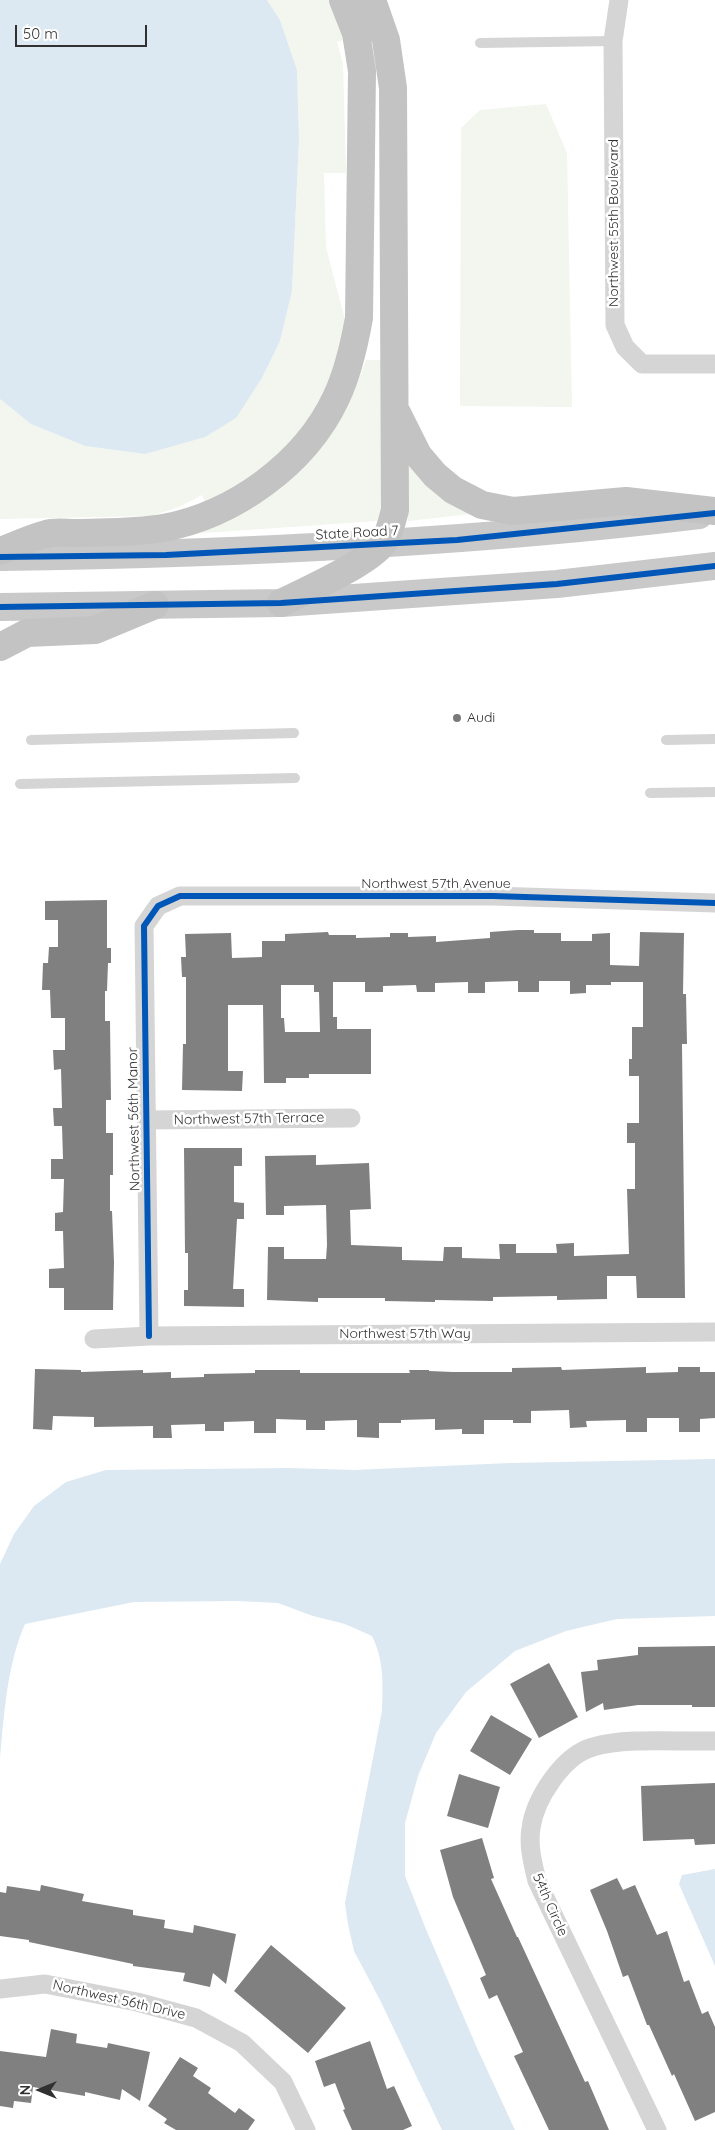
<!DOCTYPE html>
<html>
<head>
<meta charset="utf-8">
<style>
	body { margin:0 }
	#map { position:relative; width:715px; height:2130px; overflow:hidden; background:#fff; font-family:Quicksand,sans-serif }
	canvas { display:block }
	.north { position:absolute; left:15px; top:2065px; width:50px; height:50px; -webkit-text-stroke:4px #fff; paint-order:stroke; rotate:270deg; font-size:14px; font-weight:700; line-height:20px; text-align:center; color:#313131 }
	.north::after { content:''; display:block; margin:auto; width:18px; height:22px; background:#313131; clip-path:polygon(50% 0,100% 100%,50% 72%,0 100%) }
	.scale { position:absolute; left:15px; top:25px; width:132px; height:22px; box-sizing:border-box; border:2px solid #313131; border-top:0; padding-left:6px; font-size:15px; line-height:18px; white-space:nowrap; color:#313131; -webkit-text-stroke:4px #fff; paint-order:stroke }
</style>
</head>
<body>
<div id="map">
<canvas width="715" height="2130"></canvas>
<div class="north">N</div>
<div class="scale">50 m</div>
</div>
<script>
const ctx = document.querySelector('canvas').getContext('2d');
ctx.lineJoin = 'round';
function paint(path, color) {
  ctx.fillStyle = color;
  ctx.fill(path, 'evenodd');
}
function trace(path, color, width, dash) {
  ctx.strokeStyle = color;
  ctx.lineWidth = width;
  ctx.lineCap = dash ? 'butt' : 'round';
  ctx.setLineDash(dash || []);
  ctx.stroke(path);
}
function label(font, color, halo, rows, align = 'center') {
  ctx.font = font + ' Quicksand,sans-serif';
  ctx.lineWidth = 5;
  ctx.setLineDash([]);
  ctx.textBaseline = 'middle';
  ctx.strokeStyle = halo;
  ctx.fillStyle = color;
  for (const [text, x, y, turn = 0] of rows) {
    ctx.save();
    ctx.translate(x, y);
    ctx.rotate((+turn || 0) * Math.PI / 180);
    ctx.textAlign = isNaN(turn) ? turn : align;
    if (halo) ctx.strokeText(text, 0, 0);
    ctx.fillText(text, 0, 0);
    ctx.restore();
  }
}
paint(new Path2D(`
	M267,0H333L347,39L337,42L343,64L346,173H324L326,247L347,328L338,368L309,424L265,468L206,504L202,495L179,507L151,516L0,519V399L31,424L85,446L145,454L236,417L262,378L280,341L292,291L299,140L297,70L280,20Z
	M546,104L567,153L572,407L460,406L461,128L480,110Z
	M366,360H383L382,491L381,512L377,521L189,534L346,399H351Z
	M408,462L471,514L408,521Z`), '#f2f6ee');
paint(new Path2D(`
	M0,0H267L280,20L297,70L299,140L292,291L280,341L262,378L236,418L205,437L145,454L85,446L31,424L0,399Z
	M715,1459V1616L617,1619L566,1631L515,1651L466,1692L436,1733L418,1776L405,1823V1876L425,1927L477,2048L515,2130H442L380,2000L354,1951L348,1924L345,1903L382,1711C383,1684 384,1660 372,1636L345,1624L313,1616L278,1603L238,1601L134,1602L25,1624C7,1665 4,1714 0,1758V1564L14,1534L34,1506L66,1482L106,1470L289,1468L354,1470L510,1463Z
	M715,1869V1966L679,1884L682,1875Z`), '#dce9f2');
paint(new Path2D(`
	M107,900V948H111V963H108L107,991H105V1021H110L111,1100H106V1133H113V1175H110V1211H112L114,1262L113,1310H64V1288H49V1269L64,1268L63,1231H55V1213L63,1212L64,1179H51V1159H63L62,1126H54L53,1108H62L61,1069L54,1070L53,1050H65V1018H51L50,990H42L43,963H48L49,947H58V920H45V901Z
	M518,930H534V933H561V941H592V934L610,933V965L639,966L640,932L684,933L683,994H686L687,1044H682L685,1298H637L636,1276H607V1299L557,1300V1296L493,1297V1301L435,1300V1302L385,1301V1298H318V1302L267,1300L268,1247H284V1259H326L327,1245L326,1205L284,1206V1215H266L265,1156L316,1155V1165L369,1163L371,1209L350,1210L351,1245L402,1247V1260L443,1261L444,1247H462V1258L500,1259L499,1244H516V1253H557L556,1244L574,1243V1256L629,1254L627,1189H635V1143H627V1123H639V1076H629V1059H632V1027H643V982H611V985H586V993L570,994V981H539V992H518V981L485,982V993H468V982L435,983V992H417L416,985L383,986V992H365V982H333V1017H337V1029H371V1074H309V1078H286V1083H264L263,1005H228V1071H243L242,1091L182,1090L183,1044H186V977H182L181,957H186L185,934L231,933L232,958L262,957V941H285V934L328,932L329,935H356V938L390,937V933H408V937L436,936V942L490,938V932ZM281,985H314V992H319L320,1032H285L284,1018H281Z
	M184,1148H242V1166H234V1202L244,1203V1219H237L233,1289H244V1307L184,1306V1290H188V1253H185Z
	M561,1367L562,1370L646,1367V1373L678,1372V1367H700V1372H715V1418L700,1419V1432H679V1418H647V1432H626V1420L586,1421L587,1427L570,1428L569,1410L531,1411V1423H513V1420H484V1434H462V1429L435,1430V1419L401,1420V1423H379V1438L357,1437V1420L325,1421V1430H306V1420L276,1419V1433H254V1421L224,1422V1431H205V1424L171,1425L172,1438H153V1426L94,1427V1417L53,1416L52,1430L33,1429L35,1369L81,1370V1372L143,1370V1373L171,1372V1378L204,1377V1374L255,1373V1370H300V1373H410L409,1370H429V1371L453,1372H512V1368Z
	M715,1646V1707H692V1705H638L604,1710L603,1703L586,1712L581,1672L598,1670L597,1660L638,1655V1647Z
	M549,1663L578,1717L539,1738L510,1684Z
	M491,1715L532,1739L510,1775L470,1751Z
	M459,1774L500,1787L488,1828L447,1816Z
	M715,1783V1844L695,1845L694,1839L643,1841L641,1786Z
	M482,1838L494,1878L491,1879L517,1937H518L585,2082L588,2081L609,2130H549L514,2056L523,2052L497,1995L489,1999L480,1978L486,1975L453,1897L440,1850Z
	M617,1878L623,1890L635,1885L657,1935L667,1931L684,1982L689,1980L702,2014L708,2011L715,2027V2112L695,2121L674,2074L672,2076L649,2025H647L628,1975L623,1977L607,1931L590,1890Z
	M41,1885L84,1894L82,1901L133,1910V1915L165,1920L164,1928L193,1933L194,1925L236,1934L226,1984L213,1973L210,1987L183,1981L185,1973L133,1966V1964L29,1942V1940L0,1936V1892L6,1893L7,1886L40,1891Z
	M271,1945L346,2008L308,2053L234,1991Z
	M51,2029L77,2034L76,2043L107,2048L108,2043L150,2052L140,2101L122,2089L120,2100L85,2092V2096L33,2087L31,2103L14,2101L13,2108L0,2106V2051L46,2057Z
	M370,2041L387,2089L394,2086L412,2126L403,2130H352L343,2110L345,2109L335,2083L324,2087L315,2061Z
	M180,2057L198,2068L193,2076L211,2088L208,2093L235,2113L239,2108L255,2120L248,2130H176L164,2123L167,2119L148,2106Z`), '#808080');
trace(new Path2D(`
	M480,43L613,41
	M31,740L294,733
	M666,740L715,739
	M20,784L295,778
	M650,793L715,792`), '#d5d5d5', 10);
trace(new Path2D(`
	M619,0L613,41L615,325L625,347L642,364H715
	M146,1120L351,1118
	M149,1336L144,926L158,906L180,896H493L715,903
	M94,1339L149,1336L715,1332
	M0,1989L45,1984L137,2002L196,2018L242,2043L283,2082L306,2130
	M657,2130L537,1881C533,1864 528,1846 531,1828C535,1799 563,1755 593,1747C626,1737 679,1742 715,1741`), '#d5d5d5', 19);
trace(new Path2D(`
	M0,557C234,554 467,543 699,515
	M0,607L281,603L557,584L715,566`), '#c9c9c9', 28);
trace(new Path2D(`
	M397,413L418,455L435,475L453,490L482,505L513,511L626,501L715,511
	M0,551C15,546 30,538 46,534C55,531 67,533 76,533C105,532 135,533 163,528C234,515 305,464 336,398C348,373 354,346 359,318L362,71L356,33L343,0
	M281,603C304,592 370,562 383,543C390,533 392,521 395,510L393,88L386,40L372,0
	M0,647L27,633L95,630L155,605`), '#c3c3c3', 28);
trace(new Path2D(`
	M0,557L166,555L457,540L715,513
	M0,607L281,603L557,584L715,566
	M149,1336L144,926L158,906L180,896H493L715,903`), '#0057b8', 6);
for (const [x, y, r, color] of [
	[457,718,5,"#797979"]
]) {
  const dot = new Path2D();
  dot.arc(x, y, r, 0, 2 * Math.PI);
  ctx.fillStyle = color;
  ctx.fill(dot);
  trace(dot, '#fff', 2);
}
label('14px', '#313131', '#fff', [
	["Northwest 55th Boulevard",614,223,-90],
	["State Road 7",357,533,-3],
	["Northwest 57th Avenue",436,884],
	["Northwest 56th Manor",134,1119,-91],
	["Northwest 57th Terrace",249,1119,-1],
	["Northwest 57th Way",405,1334],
	["54th Circle",550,1905,66],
	["Northwest 56th Drive",119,2000,13]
]);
label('14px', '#313131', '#fff', [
	["Audi",467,718]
], 'left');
</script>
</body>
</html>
